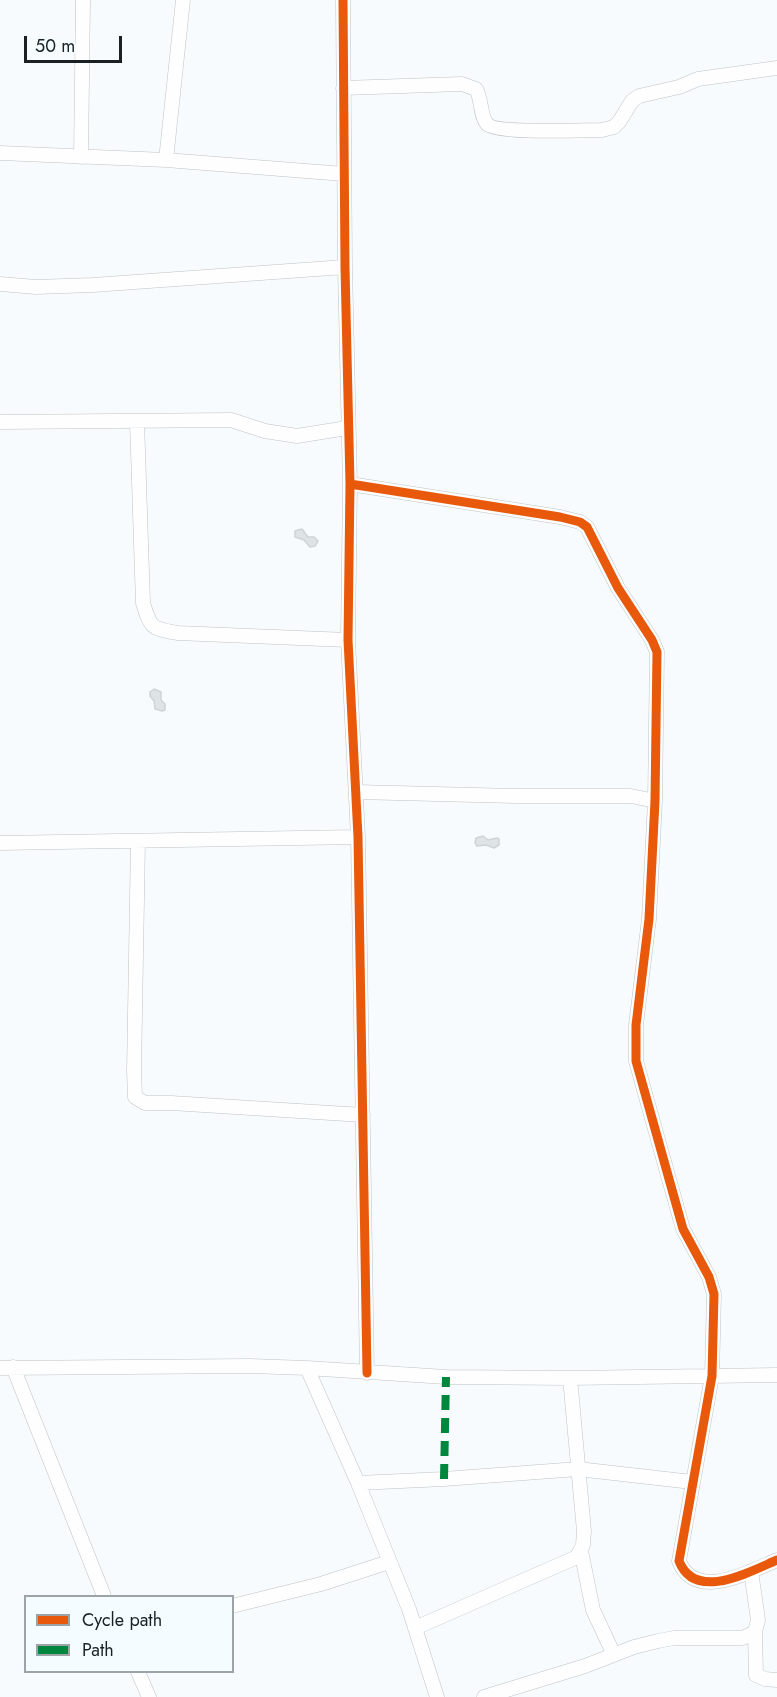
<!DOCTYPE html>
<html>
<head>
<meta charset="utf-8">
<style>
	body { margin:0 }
	#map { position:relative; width:777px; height:1697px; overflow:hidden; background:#f7fbfd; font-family:Jost,sans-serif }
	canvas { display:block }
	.legend { position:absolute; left:24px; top:1595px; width:210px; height:78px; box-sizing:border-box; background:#f5fcff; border:2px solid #9da4a7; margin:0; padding:8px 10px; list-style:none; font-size:18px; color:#1a2023 }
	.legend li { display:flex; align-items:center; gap:12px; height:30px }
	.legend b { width:30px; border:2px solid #9da4a7 }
	.scale { position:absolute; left:24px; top:36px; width:98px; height:27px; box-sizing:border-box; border:3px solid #1a2023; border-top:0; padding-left:8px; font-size:18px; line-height:21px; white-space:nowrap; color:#1a2023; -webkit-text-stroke:4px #f5fcff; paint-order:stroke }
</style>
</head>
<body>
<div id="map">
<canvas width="777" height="1697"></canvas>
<ul class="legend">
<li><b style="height:8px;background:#e8590c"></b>Cycle path</li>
<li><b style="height:8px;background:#00873e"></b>Path</li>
</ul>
<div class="scale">50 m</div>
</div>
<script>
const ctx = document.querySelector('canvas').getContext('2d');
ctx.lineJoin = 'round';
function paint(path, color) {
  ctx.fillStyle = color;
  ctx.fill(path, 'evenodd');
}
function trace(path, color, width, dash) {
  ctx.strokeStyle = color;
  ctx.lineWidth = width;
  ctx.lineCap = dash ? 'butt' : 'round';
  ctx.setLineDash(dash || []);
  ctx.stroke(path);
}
const building = new Path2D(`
	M302,529L308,537H314L318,541L315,546L310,547L304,540L295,537V531Z
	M154,689L161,692V700L165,704V710L162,711L155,709L154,701L150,696V692Z
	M483,836L488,840L497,838L499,839V845L494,848L486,845L477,846L475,843L476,838Z`);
paint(building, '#dee3e5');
trace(building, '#cfd4d7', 1.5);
const minor = new Path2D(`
	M343,0L345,267L350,484L348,640L358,837L367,1373
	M343,88L462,84L476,89C482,99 480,116 487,124C496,134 584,130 602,130L614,127L619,122L632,101L639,96L679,87L698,79L777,68
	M0,153L166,160L344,174
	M81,157L83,0
	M166,160L183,0
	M0,284L36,287L93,285L345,267
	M137,421L143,603C151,629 151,628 177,633L348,640
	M0,422L231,420L265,431L297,436L347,428
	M350,484L560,517L580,522L587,527L618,588L652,640L657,652L655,801L649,919L636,1025V1061L683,1229L709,1277L714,1294L712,1376L679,1561C695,1602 749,1572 777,1560
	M356,792L516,796H631L655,801
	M138,841L134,1071L135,1097L145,1103H171L363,1115
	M0,843L358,837
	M13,1367L104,1596
	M0,1368L250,1366L307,1368L446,1377L570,1378L777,1375
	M307,1368L358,1483L409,1609L437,1697
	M358,1483L444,1479L578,1469L692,1482
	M581,1551L593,1610L614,1655
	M232,1606L321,1584L389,1562
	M415,1628L577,1557L583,1545L584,1531L570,1378
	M755,1632L756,1675L765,1679L777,1680
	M138,1672L149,1697
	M484,1697L585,1666L634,1647L658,1641L674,1638H743L755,1632L758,1620L751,1571`);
trace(minor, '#bec3c5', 15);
trace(minor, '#fefeff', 14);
trace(new Path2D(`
	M444,1479L446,1377`), '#00873e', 8, [15, 8]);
trace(new Path2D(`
	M343,0L345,267L350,484L348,640L358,837L367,1373
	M350,484L560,517L580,522L587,527L618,588L652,640L657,652L655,801L649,919L636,1025V1061L683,1229L709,1277L714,1294L712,1376L679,1561C695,1602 749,1572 777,1560`), '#e8590c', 9);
</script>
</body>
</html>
